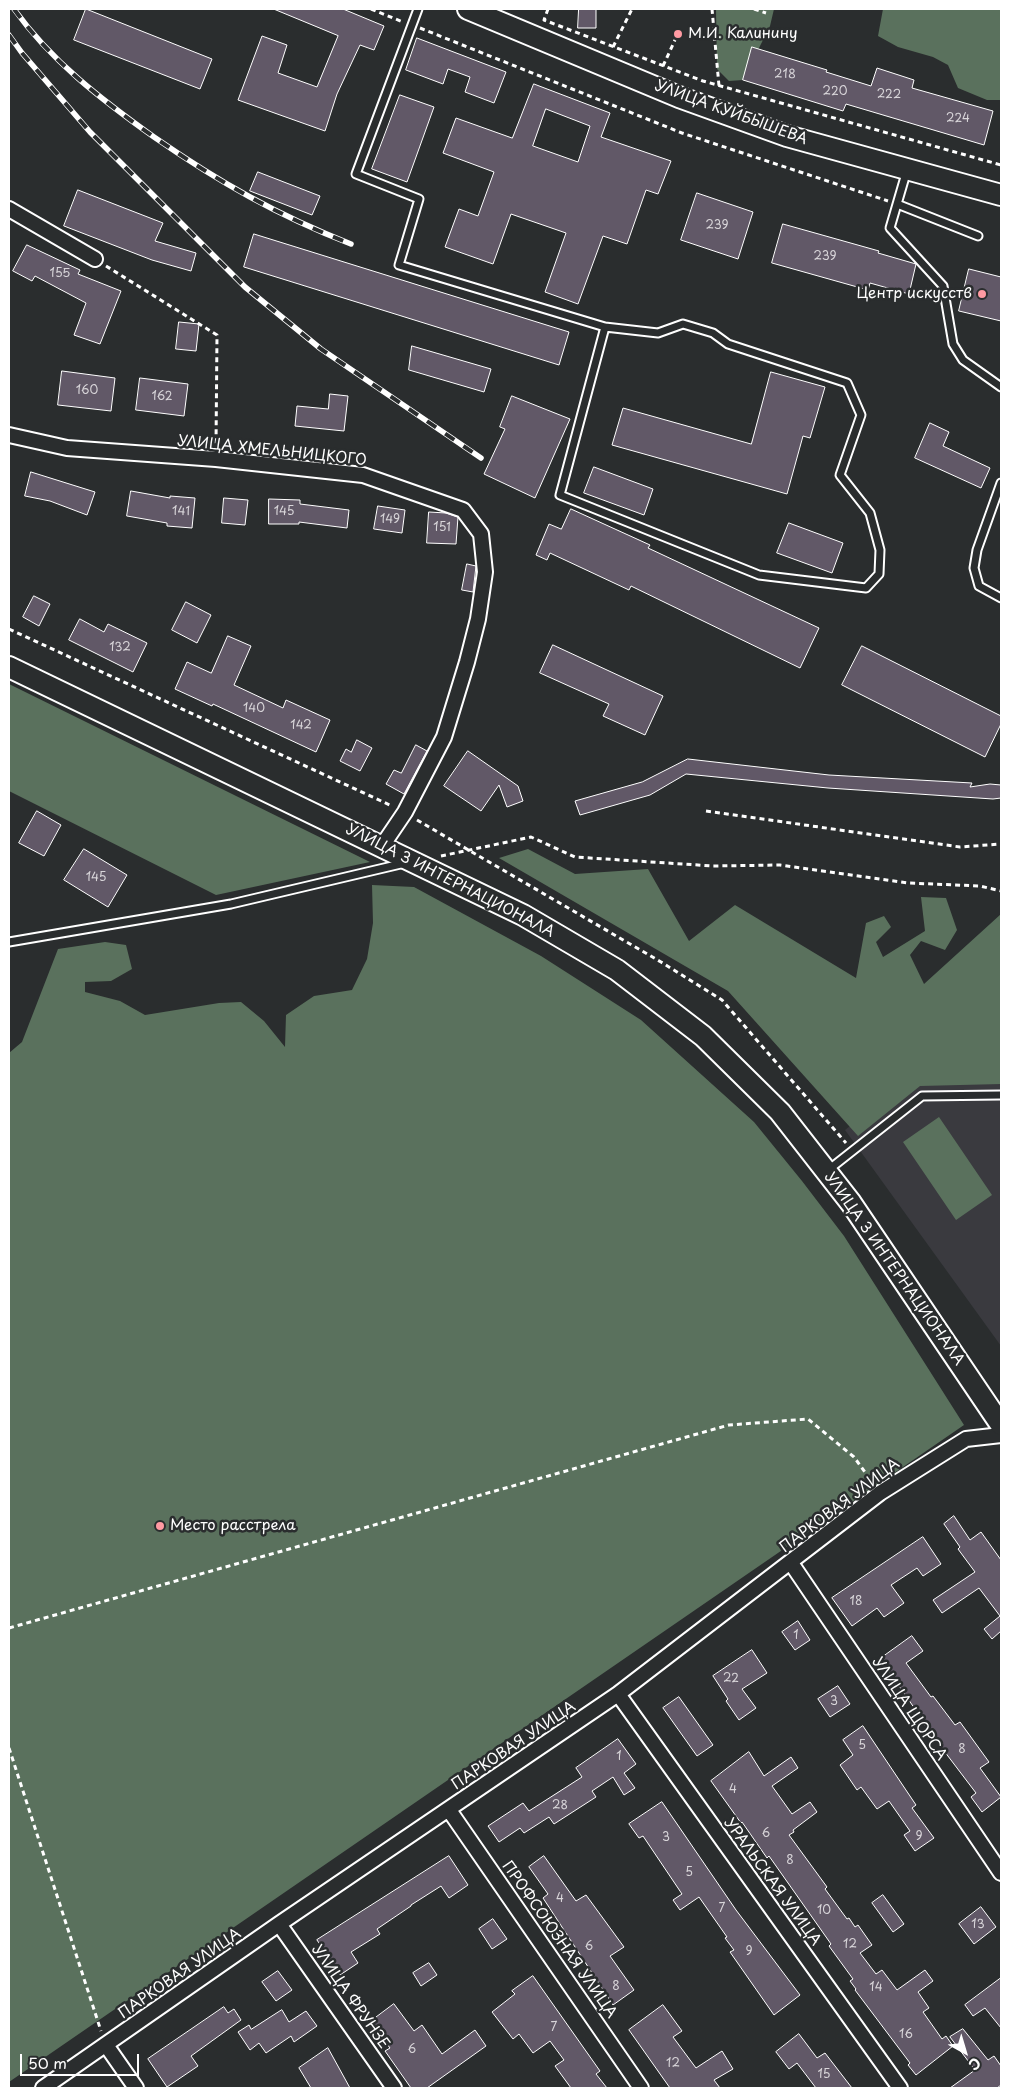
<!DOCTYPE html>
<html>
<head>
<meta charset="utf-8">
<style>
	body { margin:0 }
	#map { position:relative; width:1010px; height:2097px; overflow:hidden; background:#2a2d2e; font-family:"Playpen Sans",sans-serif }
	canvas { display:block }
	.frame { position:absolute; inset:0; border:10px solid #fff; pointer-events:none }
	.north { position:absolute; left:940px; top:2027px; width:50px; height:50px; -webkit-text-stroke:4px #2a2d2e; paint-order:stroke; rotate:141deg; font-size:14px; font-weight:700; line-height:20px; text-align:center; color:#fff }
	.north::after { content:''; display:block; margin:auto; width:18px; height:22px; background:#fff; clip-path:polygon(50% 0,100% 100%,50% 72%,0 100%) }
	.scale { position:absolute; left:20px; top:2054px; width:119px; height:22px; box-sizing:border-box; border:2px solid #fff; border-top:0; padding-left:6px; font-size:15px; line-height:18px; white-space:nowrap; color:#fff; -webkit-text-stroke:4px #2a2d2e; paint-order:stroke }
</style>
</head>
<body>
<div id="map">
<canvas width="1010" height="2097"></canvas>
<div class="frame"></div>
<div class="north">С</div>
<div class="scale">50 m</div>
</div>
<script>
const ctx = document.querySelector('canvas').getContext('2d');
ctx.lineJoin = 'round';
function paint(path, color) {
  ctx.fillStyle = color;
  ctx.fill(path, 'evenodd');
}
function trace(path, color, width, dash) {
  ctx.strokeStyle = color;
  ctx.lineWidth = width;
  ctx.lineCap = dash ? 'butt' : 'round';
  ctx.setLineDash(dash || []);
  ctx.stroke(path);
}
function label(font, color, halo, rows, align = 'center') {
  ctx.font = font + ' "Playpen Sans",sans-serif';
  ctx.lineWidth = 5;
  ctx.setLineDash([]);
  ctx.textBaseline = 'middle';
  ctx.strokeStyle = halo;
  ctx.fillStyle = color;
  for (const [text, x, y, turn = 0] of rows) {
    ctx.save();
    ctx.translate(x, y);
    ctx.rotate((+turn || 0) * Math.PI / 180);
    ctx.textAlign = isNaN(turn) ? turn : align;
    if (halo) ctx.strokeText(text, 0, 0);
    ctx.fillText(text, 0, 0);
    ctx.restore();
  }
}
paint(new Path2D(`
	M1001,1069V1346L845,1130L922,1070Z`), '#3a3a3f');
paint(new Path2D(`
	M716,9H774L770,26L743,80L729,81L717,69Z
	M883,9H1001V100H987L958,88L948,65L933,57L898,47L878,36Z
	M9,684L370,862L216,895L9,791Z
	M528,849L575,874L648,869L689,941L735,905L856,978L866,923L884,916L891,927L876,942L883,957L925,931L921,897L946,898L957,930L945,950L921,941L910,955L924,984L1001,914V1084L920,1086L858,1136L728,991L499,858Z
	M372,885L414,887L541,956L641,1020L754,1122L802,1181L844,1236L964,1425L9,2082V1053L22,1042L58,949L105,942L126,945L132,969L111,981L85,982V992L120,1001L145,1015L219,1003L241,1002L264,1021L285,1047L286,1015L314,996L352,990L367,959L373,923Z
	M939,1117L992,1195L956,1220L903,1142Z`), '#5a715d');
const building = new Path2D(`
	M86,9L212,59L200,89L74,40Z
	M274,9H343L384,26L374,50L360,45L337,94L325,131L238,100L262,36L287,45L278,73L317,87L338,36Z
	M579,9H596V28H578Z
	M417,38L506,72L494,103L465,92L470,77L448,69L443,84L406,70Z
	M752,47L827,70L826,72L871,86L877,68L914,80L912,88L993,111L984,145L846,104L843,111L743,80Z
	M534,84L610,113L601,137L671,161L658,194L646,190L627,244L603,236L578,304L545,292L566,233L511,214L493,264L445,247L459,209L478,216L494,172L443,153L456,118L512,138ZM546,109L590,126L578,162L533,146Z
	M400,95L434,107L407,182L372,169Z
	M258,172L320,196L312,215L250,191Z
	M78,190L163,223L155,241L196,253L191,271L152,260L64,226Z
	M697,193L753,212L738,259L681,240Z
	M783,224L879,251L878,253L916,264L909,294L870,283L868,290L772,263Z
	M254,234L569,332L559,365L244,267Z
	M27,245L80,270L78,274L121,291L100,344L74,335L86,303L35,276L32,281L13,271Z
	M969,269L1001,277V321L959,311Z
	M179,322L199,324L196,351L176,349Z
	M412,346L491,369L484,392L409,370Z
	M62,371L115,378L111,411L58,405Z
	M771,372L825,387L810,438L803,436L787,494L612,445L623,408L751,444Z
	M140,378L188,384L184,416L136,410Z
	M330,394L348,396L344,431L295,426L297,406L328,409Z
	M512,396L570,419L535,498L484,474L505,429L500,427Z
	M930,423L949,432L943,446L990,468L981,488L915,458Z
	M594,467L653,489L644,515L584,493Z
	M31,472L95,492L87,515L50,501L25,496Z
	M131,491L170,498V496L195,498L192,528L167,526V523L127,516Z
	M224,498L248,500L245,525L222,523Z
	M269,499L300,500V504L349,510L347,528L299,522V524H269Z
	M378,506L405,510L402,533L374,529Z
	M571,509L650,545L648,548L819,628L800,668L631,586L629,590L550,553L547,560L536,555L549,524L561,529Z
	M429,512L446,513L458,517L456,544L427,543Z
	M789,523L843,543L832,573L777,553Z
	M467,564L476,566L473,592L462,590Z
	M34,596L50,604L39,626L23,617Z
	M186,602L211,615L197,643L172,630Z
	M80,619L104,632L108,624L147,643L133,672L69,640Z
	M228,636L251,646L234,685L283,708L286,700L330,720L316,752L213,704L212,706L175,689L187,662L211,673Z
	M553,645L663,696L645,735L603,716L609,704L540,673Z
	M862,646L1001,716V724L985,757L842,685Z
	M357,740L372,748L360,771L340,761L346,749L351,752Z
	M416,745L427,751L404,794L386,784L394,770L401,773Z
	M468,751L518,786L523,801L507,807L499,785L481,811L444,786Z
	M688,759L829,775L972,783L970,787L990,784L1001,785V798L993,799L828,788L686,774L650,795L580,815L575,801L642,782Z
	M37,811L61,825L44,856L19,843Z
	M84,849L127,875L108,907L64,880Z
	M954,1516L970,1540L981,1532L1001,1560V1631L992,1639L984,1629L1000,1616L979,1588L942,1613L933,1600L975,1572L958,1549L960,1547L944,1524Z
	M923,1537L941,1564L923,1576L917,1568L891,1585L904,1603L884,1617L877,1608L852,1626L832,1598Z
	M798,1621L810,1640L795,1650L782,1632Z
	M912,1636L923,1651L906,1663L931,1697L933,1696L955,1725L960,1722L989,1762L980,1768L1001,1797L982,1812L971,1797L976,1793L913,1710L915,1709L880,1659Z
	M752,1650L767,1673L742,1689L756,1708L739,1720L726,1701L728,1699L713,1676Z
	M838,1686L850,1704L830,1717L818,1699Z
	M679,1697L713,1745L697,1756L663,1708Z
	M863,1726L916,1805L912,1808L934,1838L915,1851L904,1835L910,1831L889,1801L877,1809L861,1787L857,1790L840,1765L853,1755L843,1740Z
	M618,1739L636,1764L624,1773L635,1788L624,1795L613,1777L592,1791L596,1797L554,1824L549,1817L524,1833L520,1828L499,1842L488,1826L523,1803L529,1811L582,1777L576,1768Z
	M749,1752L764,1776L791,1757L798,1768L772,1786L792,1814L810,1802L817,1812L793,1830L794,1832L789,1835L827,1887L825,1889L847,1919L849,1918L855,1927L858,1925L872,1945L860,1953L876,1974L882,1970L897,1990L925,1970L933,1981L918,1992L929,2008L923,2012L942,2039L946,2036L953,2046L916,2075L908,2065L910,2063L855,1990L856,1989L850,1981L853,1979L829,1946L831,1944L769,1856L767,1858L742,1822L741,1823L711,1781Z
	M662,1802L736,1910L800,1995L774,2015L730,1952L734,1950L725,1938L727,1937L699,1897L680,1910L673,1900L682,1894L643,1836L639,1838L629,1824Z
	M449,1856L468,1885L449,1898L441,1886L411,1905V1906L377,1929L380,1934L351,1952L358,1963L340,1975L317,1940Z
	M544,1856L576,1901L586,1895L624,1947L610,1956L634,1990L613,2005L543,1898L548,1894L529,1867Z
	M883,1895L904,1924L893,1932L872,1903Z
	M981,1907L996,1927L974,1944L959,1924Z
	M493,1919L507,1939L492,1949L479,1929Z
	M429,1963L437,1975L421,1986L413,1973Z
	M278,1971L292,1990L276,2001L262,1982Z
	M533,1976L600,2071L596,2074L607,2088H571L555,2066L564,2060L550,2041L533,2053L519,2034L513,2039L492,2012L515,1994L512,1991Z
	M1001,1978V2028L985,2008L973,2016L965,2005Z
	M394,2004L414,2031L422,2025L442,2054L475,2030L486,2046L427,2088H411L385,2051L390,2048L370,2022Z
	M663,2005L682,2031L673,2037L696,2068L722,2051L733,2069L714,2080L720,2088H670L629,2030Z
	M224,2007L228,2013L234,2009L241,2020L191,2056L198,2066L167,2087L148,2059Z
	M282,2010L289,2022L306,2011L317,2026L294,2042L291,2036L266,2053L259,2043L250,2050L238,2032L249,2025L251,2029Z
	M963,2029L988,2060L994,2056L1001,2066V2085L997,2088H950L975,2070L950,2037Z
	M799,2034L817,2058L825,2053L852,2088H816L797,2063L789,2069L776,2052Z
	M328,2048L350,2088H311L299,2068Z`);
paint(building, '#615867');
trace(building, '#fff', 1);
const lane = new Path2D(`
	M418,9L356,174L419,199L399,265L605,327L658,333L683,324L713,333L728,344L847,383L861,415L840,475L870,513L880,550L879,574L866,588L759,575L560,495L605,327
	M907,170L890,228L943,286L953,344L963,360L1001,387
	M897,204L978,236
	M1001,483L977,550L974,568L979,586L1001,598
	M9,942L231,904L405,863
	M827,1171L922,1096L1001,1095`);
const street = new Path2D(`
	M9,209L95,259
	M9,435L67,448L216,459L363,475L463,510L481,534L485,572L478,619L467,662L444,737L405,812L382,846
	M791,1563L1001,1873
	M618,1694L900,2088
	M449,1810L641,2088
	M279,1924L394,2088
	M106,2045L136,2088
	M43,2088L279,1924L618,1694L880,1493L966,1439L1001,1435`);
const secondary = new Path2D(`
	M468,9L679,97L787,136L1001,195
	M9,667L523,915L617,970L703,1036L780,1112L851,1203L1001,1425`);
trace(lane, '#fff', 11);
trace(street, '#fff', 18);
trace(secondary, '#fff', 24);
trace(new Path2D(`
	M371,9L403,22
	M548,9L544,20L703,81L1001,165
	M712,9L719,86
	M754,9L766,13
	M420,28L682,133L888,201
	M613,47L632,9
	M663,66L675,40
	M106,266L217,335L216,445
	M9,629L392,806
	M706,811L960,847L1001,844
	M417,820L661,962L722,1000L846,1143
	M441,856L531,837L575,857L713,866L780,865L908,883L980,886L1001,891
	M9,1628L729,1425L808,1419L854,1457L873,1483
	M9,1748L101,2031`), '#fff', 3, [5, 4]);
trace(lane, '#2a2d2e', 7);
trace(street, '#2a2d2e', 14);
trace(secondary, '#2a2d2e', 20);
const rail = new Path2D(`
	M14,9C51,61 102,100 154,137C219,182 277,215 351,244
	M9,35L22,53L90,132L245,287L321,349L481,458`);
trace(rail, '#fff', 5.5);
trace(rail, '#2a2d2e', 4, [11]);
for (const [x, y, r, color] of [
	[678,34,5,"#ff9aa2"],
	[982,294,5,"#ff9aa2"],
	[160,1526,5,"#ff9aa2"]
]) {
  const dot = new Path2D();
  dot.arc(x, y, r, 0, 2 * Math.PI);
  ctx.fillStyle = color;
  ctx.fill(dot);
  trace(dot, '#2a2d2e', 2);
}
label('12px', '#d8d5d9', null, [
	["218",785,75],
	["220",835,92],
	["222",889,95],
	["224",958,119],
	["239",717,226],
	["239",825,257],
	["155",60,274],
	["160",87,391],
	["162",162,397],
	["141",181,512],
	["145",284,512],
	["149",390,520],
	["151",442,528],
	["132",120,648],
	["140",254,709],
	["142",301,726],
	["145",96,878],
	["18",856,1602],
	["1",796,1636],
	["22",731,1679],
	["3",834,1702],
	["5",862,1746],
	["8",962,1750],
	["1",619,1757],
	["4",733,1790],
	["28",560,1806],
	["6",766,1834],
	["9",919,1837],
	["3",666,1838],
	["8",790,1861],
	["5",689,1873],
	["4",560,1899],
	["7",722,1909],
	["10",824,1911],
	["13",978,1925],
	["12",850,1945],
	["6",589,1947],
	["9",749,1952],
	["8",616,1987],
	["14",876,1988],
	["7",554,2028],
	["16",906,2035],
	["6",412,2050],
	["12",673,2064],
	["15",824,2075]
]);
label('15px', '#fff', '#2a2d2e', [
	["М.И. Калинину",688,34],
	["Центр искусств",972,294,"right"],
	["Место расстрела",170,1526]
], 'left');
label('15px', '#fff', '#2a2d2e', [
	["УЛИЦА КУЙБЫШЕВА",731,113,20],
	["УЛИЦА ХМЕЛЬНИЦКОГО",272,451,6],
	["УЛИЦА 3 ИНТЕРНАЦИОНАЛА",450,881,27],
	["УЛИЦА 3 ИНТЕРНАЦИОНАЛА",894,1269,55],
	["ПАРКОВАЯ УЛИЦА",840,1506,-37],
	["УЛИЦА ЩОРСА",909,1709,56],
	["ПАРКОВАЯ УЛИЦА",514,1746,-34],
	["УРАЛЬСКАЯ УЛИЦА",772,1882,54],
	["ПРОФСОЮЗНАЯ УЛИЦА",559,1940,55],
	["ПАРКОВАЯ УЛИЦА",180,1974,-35],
	["УЛИЦА ФРУНЗЕ",350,1997,55]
]);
</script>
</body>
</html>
